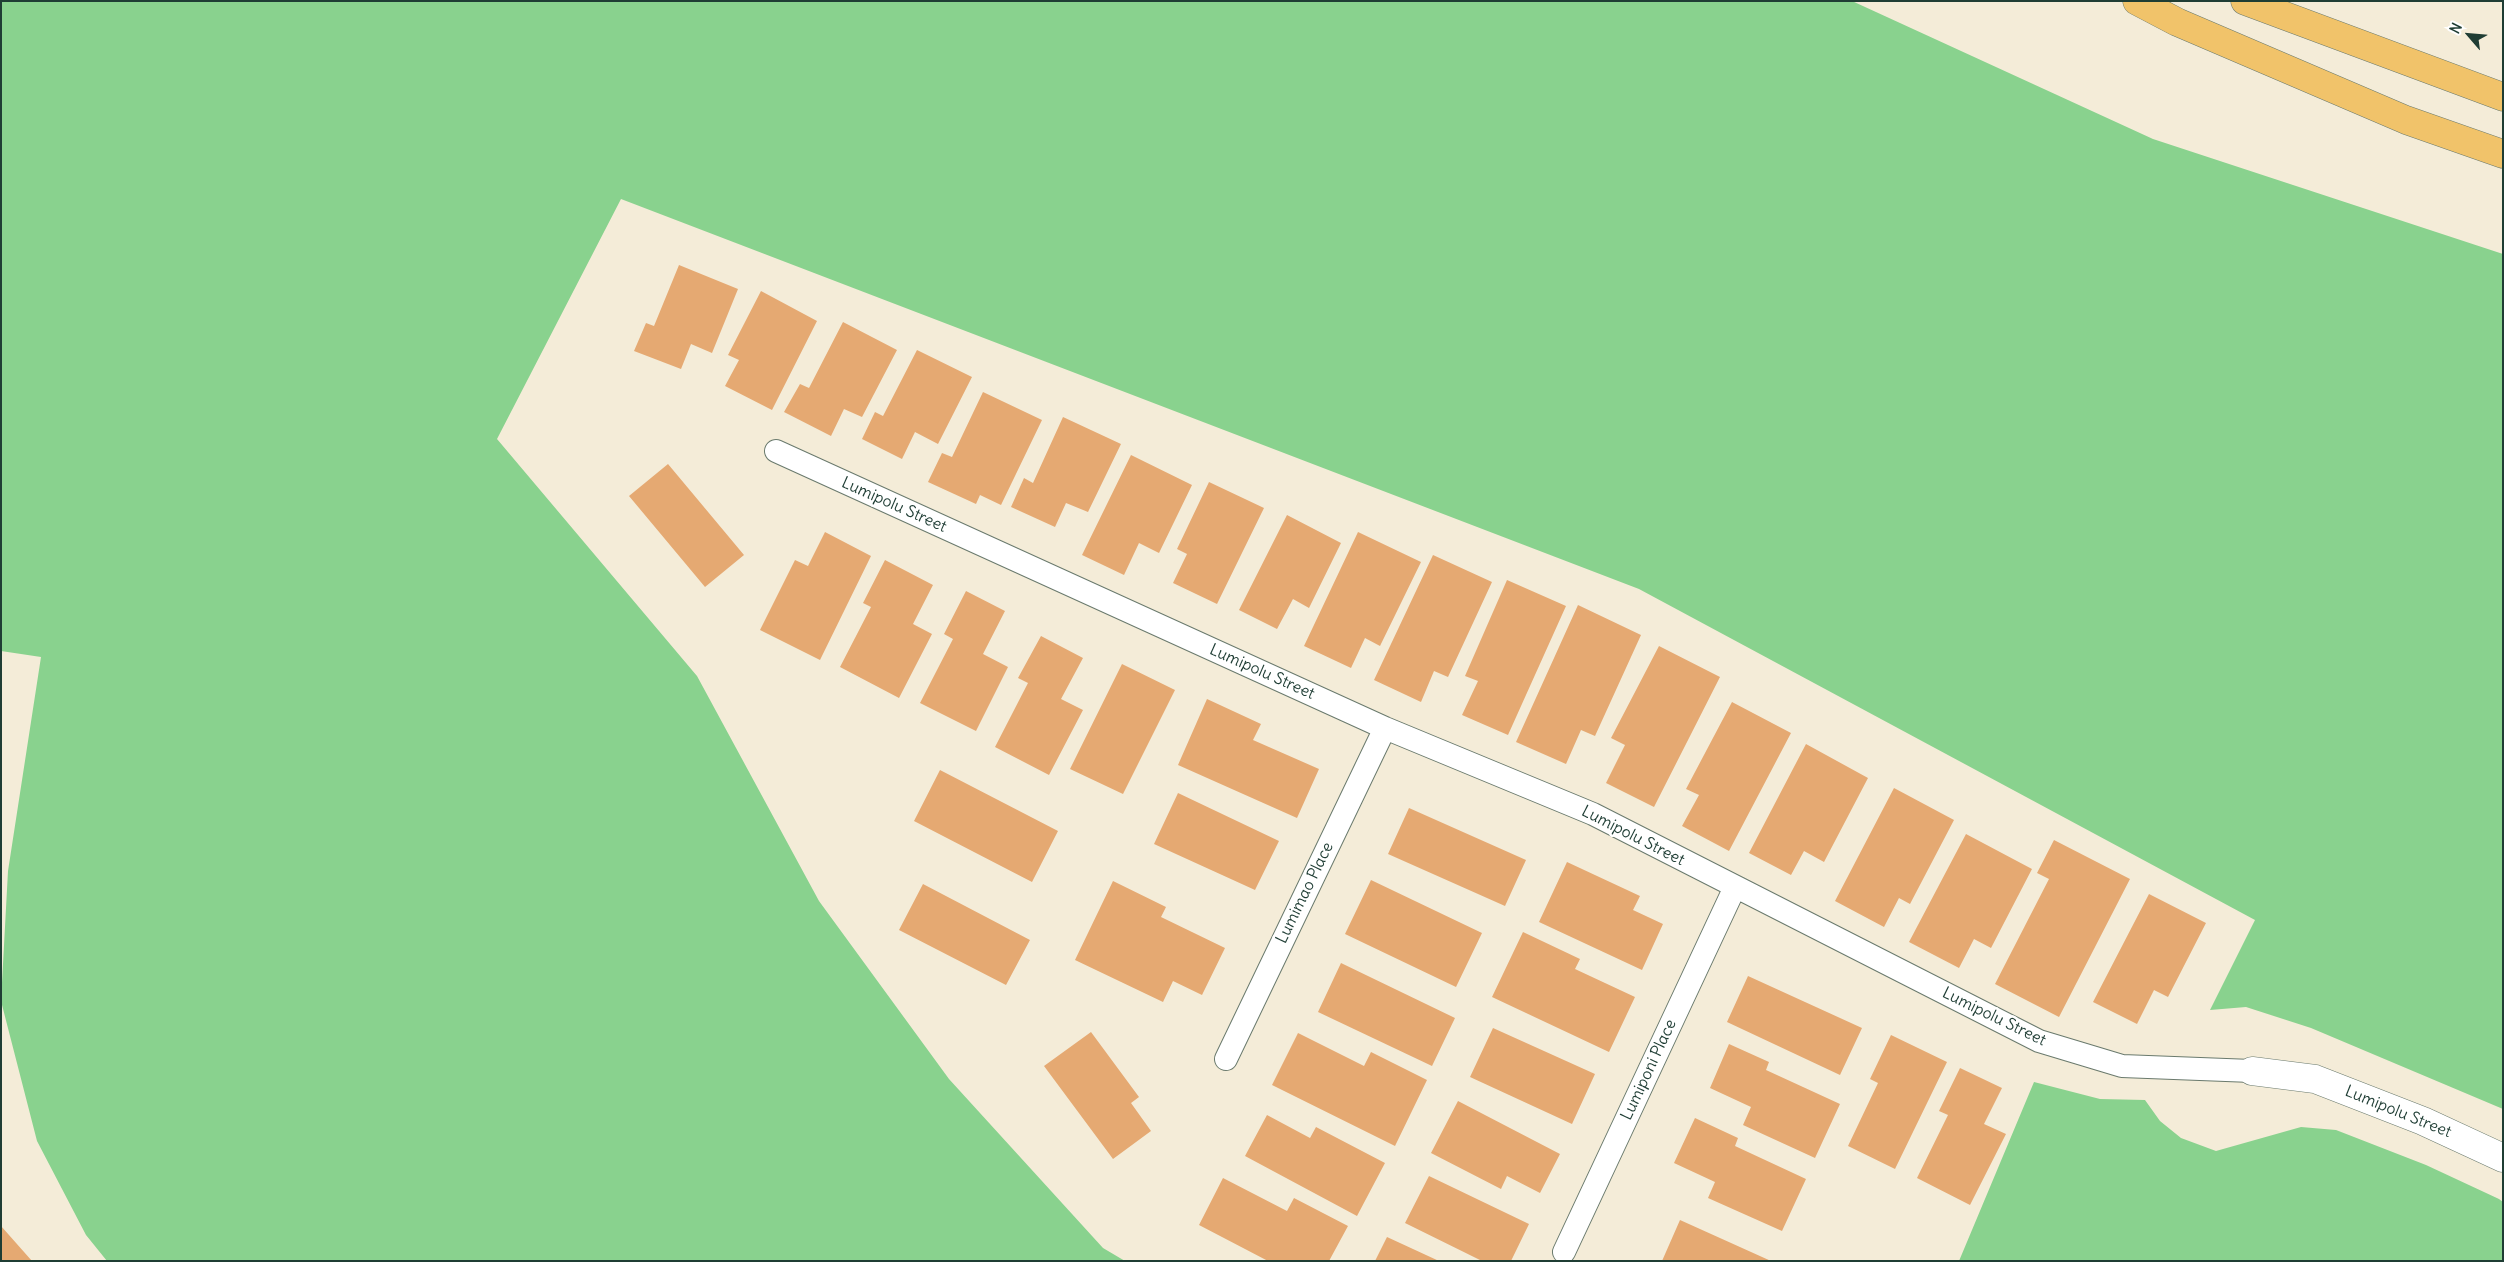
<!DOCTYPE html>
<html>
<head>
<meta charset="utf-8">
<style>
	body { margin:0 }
	#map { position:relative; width:2504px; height:1262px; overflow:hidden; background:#f4ecd8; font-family:Delius,sans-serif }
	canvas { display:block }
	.frame { position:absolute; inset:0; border:2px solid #1f3d34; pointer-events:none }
	.north { position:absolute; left:2444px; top:10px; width:50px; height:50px; -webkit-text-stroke:4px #fff; paint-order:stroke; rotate:297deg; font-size:14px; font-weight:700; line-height:20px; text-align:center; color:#1f3d34 }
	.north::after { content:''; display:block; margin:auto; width:18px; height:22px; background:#1f3d34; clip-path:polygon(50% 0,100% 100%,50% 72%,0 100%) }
</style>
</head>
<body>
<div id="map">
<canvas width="2504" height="1262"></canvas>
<div class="frame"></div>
<div class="north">N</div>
</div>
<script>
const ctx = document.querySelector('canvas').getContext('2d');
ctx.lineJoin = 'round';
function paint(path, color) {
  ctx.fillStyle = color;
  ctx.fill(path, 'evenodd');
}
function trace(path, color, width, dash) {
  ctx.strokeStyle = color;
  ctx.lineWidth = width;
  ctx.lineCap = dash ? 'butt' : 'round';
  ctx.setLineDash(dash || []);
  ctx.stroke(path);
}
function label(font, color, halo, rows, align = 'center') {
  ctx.font = font + ' Delius,sans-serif';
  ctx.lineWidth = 5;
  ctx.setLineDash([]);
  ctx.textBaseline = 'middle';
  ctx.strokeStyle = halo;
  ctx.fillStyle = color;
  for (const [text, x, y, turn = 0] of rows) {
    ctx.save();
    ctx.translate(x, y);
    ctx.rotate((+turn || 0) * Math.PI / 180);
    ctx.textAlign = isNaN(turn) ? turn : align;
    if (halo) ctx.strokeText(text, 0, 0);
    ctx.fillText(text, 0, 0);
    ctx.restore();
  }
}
paint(new Path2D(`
	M1,1H1852L2153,139L2503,254V1109L2311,1028L2246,1007L2210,1010L2255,920L1639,589L621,199L497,439L697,676L819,901L949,1079L1103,1248L1125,1261H107L86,1235L37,1141L1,1001L8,871L41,657L1,651Z
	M2034,1082L2100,1099L2145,1100L2160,1121L2181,1138L2216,1151L2301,1127L2336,1130L2426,1165L2499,1199L2503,1202V1261H1959Z`), '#89d28e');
paint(new Path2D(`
	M679,265L738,289L712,353L691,344L681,369L634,351L646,323L654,326Z
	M761,291L817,321L772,410L725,386L739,360L728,355Z
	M843,322L897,350L862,417L844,409L831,436L784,412L800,384L809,388Z
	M917,350L972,377L938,444L915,432L902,459L862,439L875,412L883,416Z
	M983,392L1042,420L1001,505L980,495L976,504L928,482L942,453L952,457Z
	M1063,417L1121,444L1088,512L1066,503L1055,527L1011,507L1024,478L1033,483Z
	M1131,455L1192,485L1159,553L1139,543L1124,575L1082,555Z
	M668,464L744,555L705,587L629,496Z
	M1209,482L1264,508L1217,604L1173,583L1187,554L1177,549Z
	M1287,515L1341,543L1309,608L1293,599L1277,629L1239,610Z
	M825,532L871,556L820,660L760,630L795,560L808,566Z
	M1358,532L1421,562L1380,646L1365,638L1351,668L1304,646Z
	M1433,555L1492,582L1448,677L1434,671L1421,702L1374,680Z
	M885,560L933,585L913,624L932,634L899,698L840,667L871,607L863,603Z
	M1507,580L1566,606L1508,735L1462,715L1478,681L1465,676Z
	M966,591L1005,611L983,654L1008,667L976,731L920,703L953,639L944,634Z
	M1578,605L1641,635L1595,736L1581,730L1566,764L1516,742Z
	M1041,636L1083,658L1061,699L1083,710L1049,775L995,747L1028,683L1018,678Z
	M1659,646L1720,677L1654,807L1606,783L1625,745L1611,738Z
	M1122,664L1175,690L1123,794L1070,769Z
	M1207,699L1261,724L1253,740L1319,769L1297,818L1178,765Z
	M1732,702L1791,733L1729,851L1682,826L1699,795L1686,789Z
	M1806,744L1868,778L1824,862L1804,851L1791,875L1749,853Z
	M940,770L1058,831L1032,882L914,821Z
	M1894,788L1954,820L1910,904L1899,898L1884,927L1835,901Z
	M1178,793L1279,841L1255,890L1154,844Z
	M1409,808L1526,860L1505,906L1388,854Z
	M1966,834L2032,869L1991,948L1974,939L1959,968L1909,942Z
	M2054,840L2130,879L2059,1017L1995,984L2049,879L2037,873Z
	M1567,862L1640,896L1633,910L1663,924L1642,970L1539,922Z
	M1371,880L1482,933L1456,987L1345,934Z
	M1113,881L1166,907L1161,917L1225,948L1202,995L1173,981L1163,1002L1075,960Z
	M923,884L1030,940L1006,985L899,930Z
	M2149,894L2206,923L2168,997L2154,990L2137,1024L2093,1002Z
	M1523,932L1580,959L1575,969L1635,997L1609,1052L1492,997Z
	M1341,963L1455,1018L1432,1066L1318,1012Z
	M1748,976L1862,1028L1840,1075L1727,1022Z
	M1493,1028L1595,1074L1572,1124L1470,1077Z
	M1091,1032L1139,1097L1131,1103L1151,1131L1113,1159L1044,1066Z
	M1298,1033L1364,1066L1371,1052L1427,1080L1395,1146L1272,1085Z
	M1891,1035L1947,1062L1895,1169L1848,1146L1878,1083L1870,1079Z
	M1729,1044L1769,1062L1766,1070L1840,1104L1815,1158L1743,1125L1751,1107L1710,1088Z
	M1960,1068L2002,1088L1984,1124L2006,1134L1970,1205L1917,1178L1948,1115L1939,1111Z
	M1458,1101L1560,1154L1540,1193L1507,1176L1501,1189L1431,1153Z
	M1267,1115L1310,1138L1316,1127L1385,1163L1357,1216L1245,1156Z
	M1695,1118L1738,1138L1735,1146L1806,1179L1782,1231L1708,1198L1715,1182L1674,1163Z
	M1429,1176L1529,1224L1511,1261H1482L1405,1223Z
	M1223,1178L1287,1211L1294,1198L1348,1226L1329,1261H1268L1199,1225Z
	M1680,1220L1771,1261H1662Z
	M1,1226L32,1261H1Z
	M1387,1237L1439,1261H1375Z`), '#e5a972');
const service = new Path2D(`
	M776,451L1385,728L1593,814L2039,1041L2122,1066L2252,1071
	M1226,1059L1385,728
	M1564,1252L1735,887`);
const minor = new Path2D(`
	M2252,1071L2315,1079L2423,1121L2503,1158`);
const motorway = new Path2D(`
	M2137,1L2177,22L2406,120L2503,154
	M2245,1L2503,97`);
trace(service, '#6a7a6d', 24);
trace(minor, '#6a7a6d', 29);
trace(motorway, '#6a7a6d', 29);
trace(service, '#fff', 22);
trace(minor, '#fff', 28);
trace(motorway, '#f1c36a', 28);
label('16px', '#1f3d34', '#fff', [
	["Lumipolu Street",894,505,24],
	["Lumipolu Street",1262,672,24],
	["Lumipolu Street",1633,836,27],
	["Lumimao Place",1305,893,-64],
	["Lumipolu Street",1994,1017,26],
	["Lumiponi Place",1649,1070,-65],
	["Lumipolu Street",2398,1112,22]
]);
</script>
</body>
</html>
